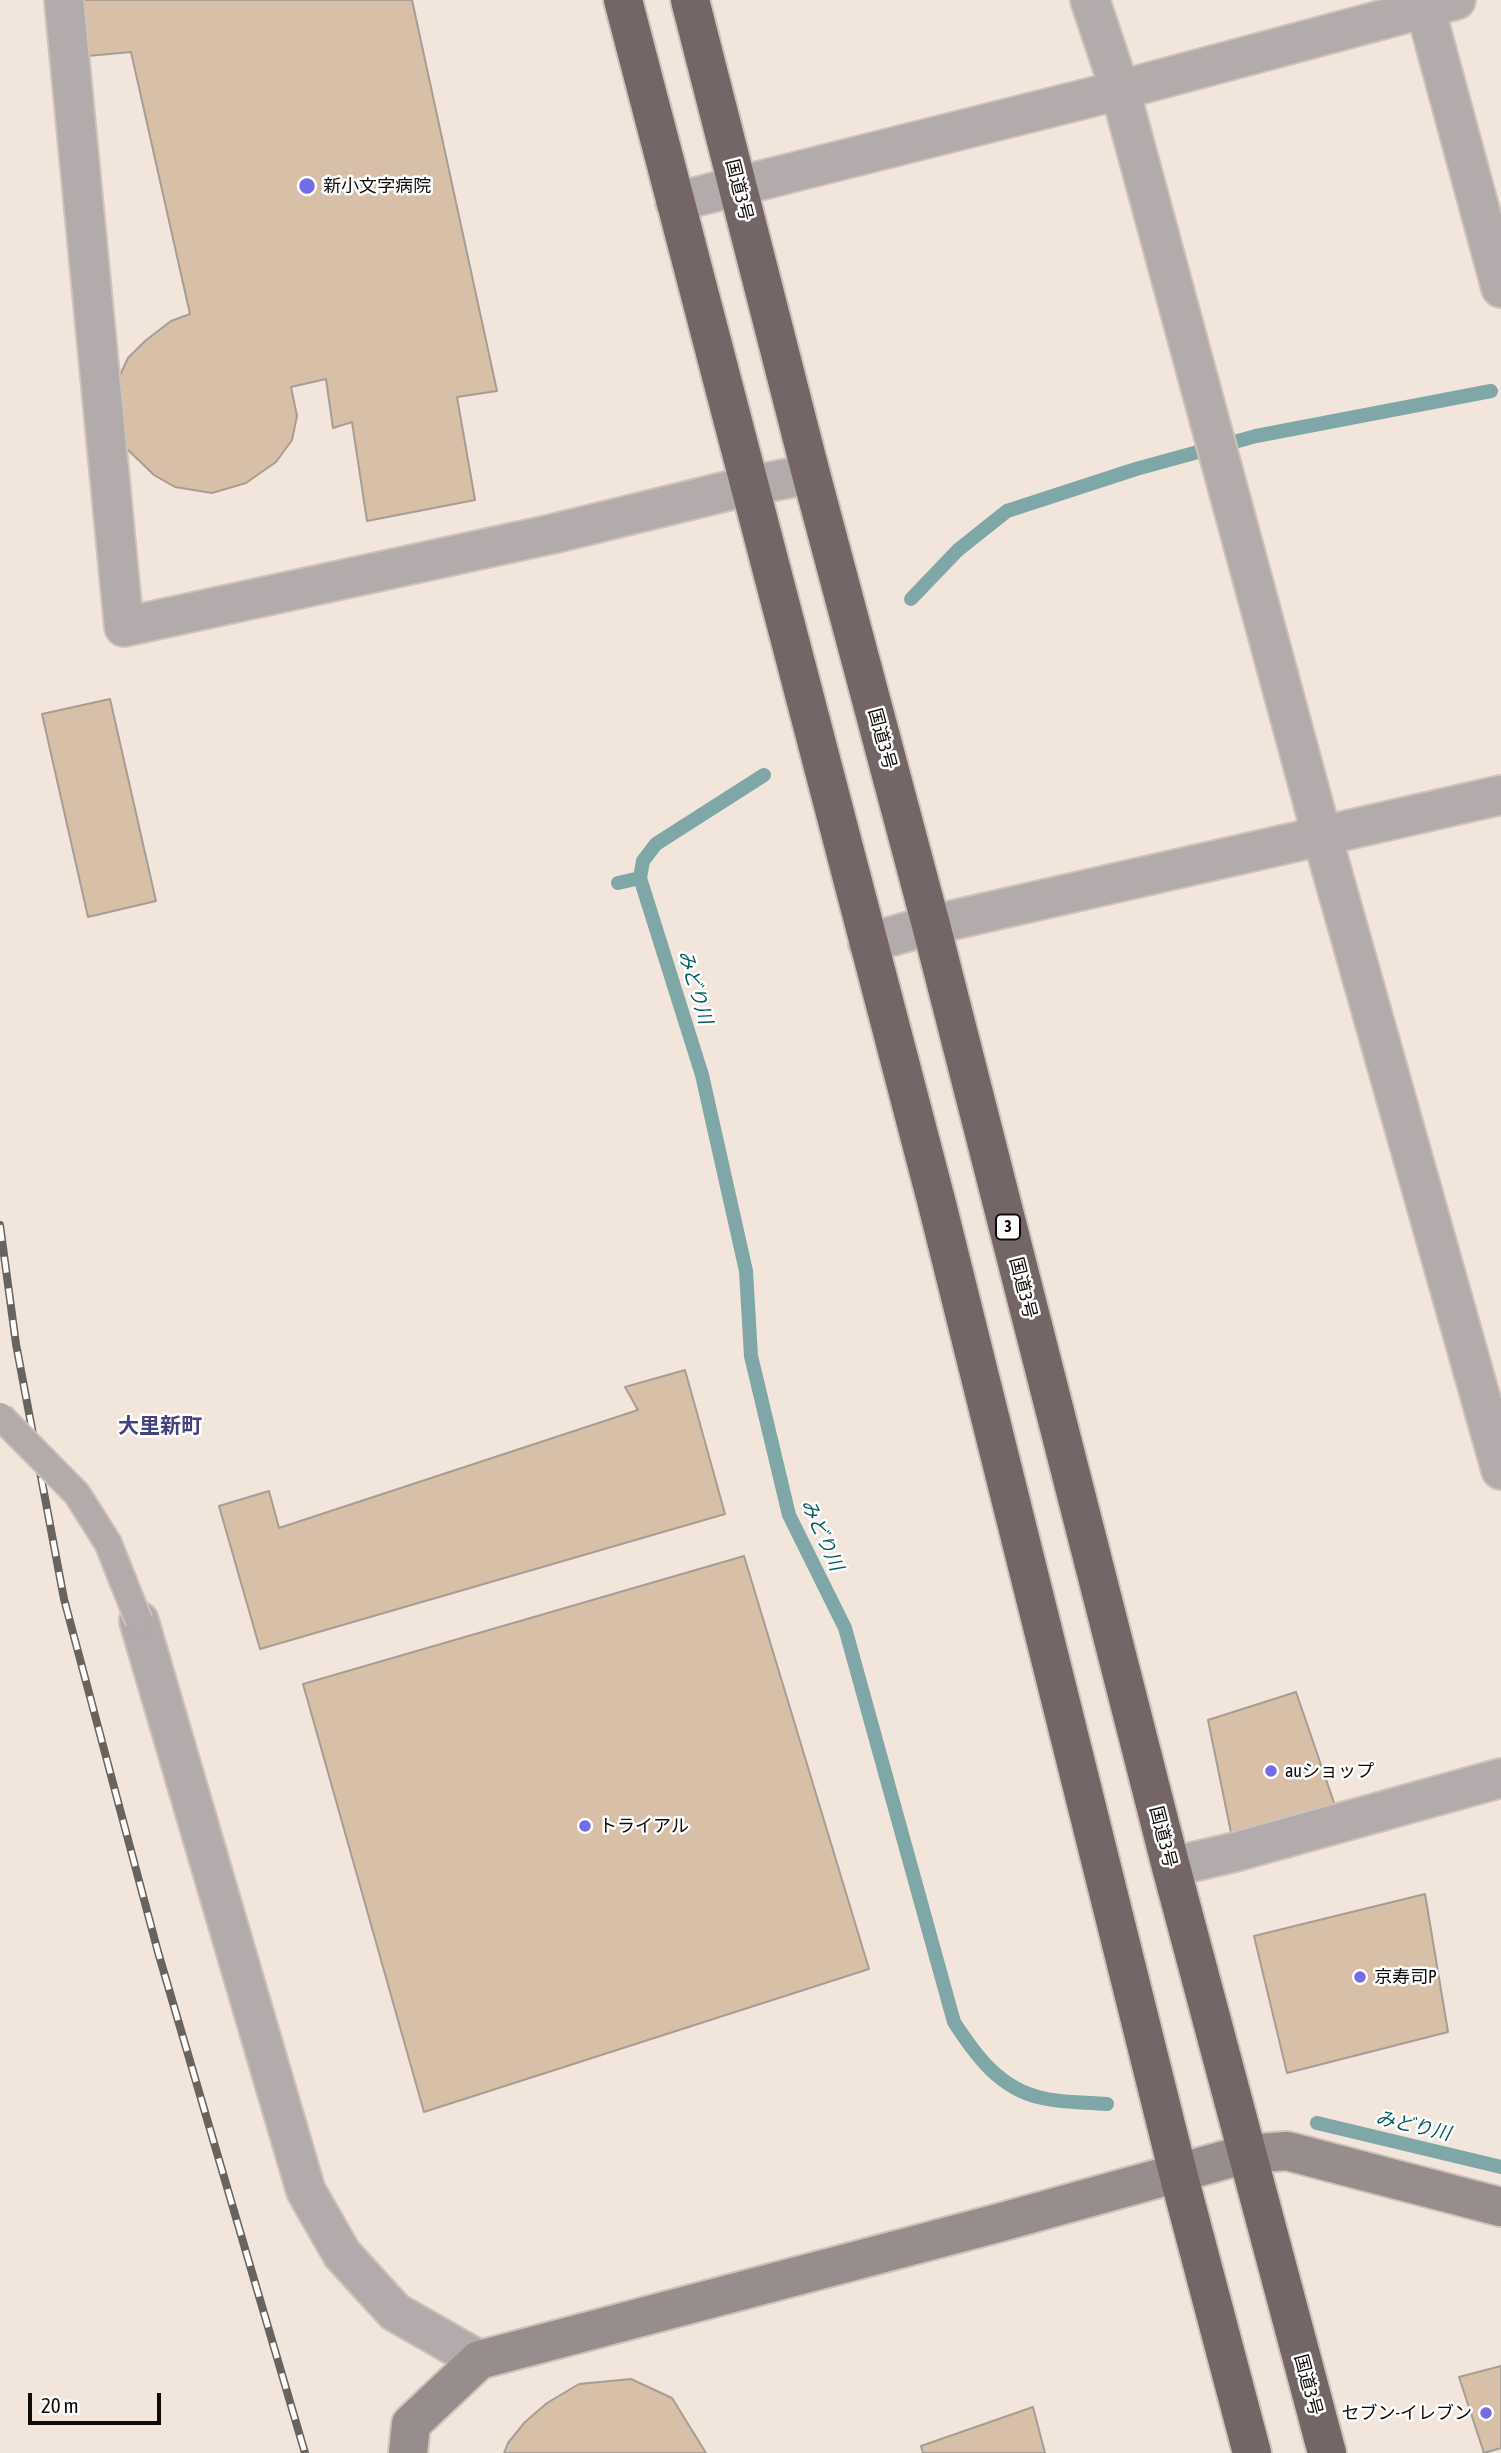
<!DOCTYPE html>
<html>
<head>
<meta charset="utf-8">
<style>
	body { margin:0 }
	#map { position:relative; width:1501px; height:2453px; overflow:hidden; background:#f2e5db; font-family:"Asap Condensed",sans-serif }
	canvas { display:block }
	.scale { position:absolute; left:28px; top:2393px; width:133px; height:32px; box-sizing:border-box; border:4px solid #0f0b08; border-top:0; padding-left:9px; font-size:21px; line-height:24px; white-space:nowrap; color:#0f0b08; -webkit-text-stroke:5px #fff; paint-order:stroke }
</style>
</head>
<body>
<div id="map">
<canvas width="1501" height="2453"></canvas>
<div class="scale">20 m</div>
</div>
<script>
const ctx = document.querySelector('canvas').getContext('2d');
ctx.lineJoin = 'round';
function trace(path, color, width, dash) {
  ctx.strokeStyle = color;
  ctx.lineWidth = width;
  ctx.lineCap = dash ? 'butt' : 'round';
  ctx.setLineDash(dash || []);
  ctx.stroke(path);
}
function paint(path, color) {
  ctx.fillStyle = color;
  ctx.fill(path, 'evenodd');
}
function label(font, color, halo, rows, align = 'center') {
  ctx.font = font + ' "Asap Condensed","Noto Sans JP",sans-serif';
  ctx.lineWidth = 5;
  ctx.setLineDash([]);
  ctx.textBaseline = 'middle';
  ctx.strokeStyle = halo;
  ctx.fillStyle = color;
  for (const [text, x, y, turn = 0] of rows) {
    ctx.save();
    ctx.translate(x, y);
    ctx.rotate((+turn || 0) * Math.PI / 180);
    ctx.textAlign = isNaN(turn) ? turn : align;
    if (halo) ctx.strokeText(text, 0, 0);
    ctx.fillText(text, 0, 0);
    ctx.restore();
  }
}
trace(new Path2D(`
	M911,599L958,550L1007,511L1136,469L1256,436L1491,391
	M764,775L656,844L643,861L640,878L702,1075L746,1271L751,1356L789,1515L845,1628L954,2022C976,2056 1000,2089 1042,2098C1062,2103 1086,2102 1107,2104
	M618,883L640,878
	M1317,2123L1501,2167`), '#7fa7a8', 14);
const building = new Path2D(`
	M54,0H412L497,391L457,397L475,500L367,521L352,422L333,428L326,379L291,387L297,416L292,440L276,462L246,483L212,493L175,487L154,475L125,447L115,386L128,358L145,341L171,321L190,314L131,52L66,58Z
	M110,699L156,901L88,917L42,714Z
	M685,1370L725,1514L260,1649L219,1506L269,1491L279,1528L638,1410L625,1387Z
	M744,1556L869,1969L424,2112L303,1684Z
	M1296,1692L1341,1823L1235,1852L1208,1720Z
	M1425,1894L1448,2032L1287,2073L1254,1936Z
	M1501,2366V2448L1484,2453L1459,2377Z
	M631,2379L672,2398L706,2453H504L508,2443L525,2422L547,2403L579,2384Z
	M1033,2407L1045,2453H923L921,2446Z`);
paint(building, '#d7c0a7');
trace(building, '#a79d92', 2);
const street = new Path2D(`
	M64,0L124,627L552,534L748,486L811,474
	M1090,0L1120,90L1322,836L1501,1470
	M1423,0L1501,288
	M675,202L1120,90L1456,0
	M868,943L931,925L1501,795
	M139,1621L306,2191L342,2254L395,2312L479,2360
	M1171,1867L1235,1852L1501,1778`);
const secondary = new Path2D(`
	M408,2453L411,2424L479,2360L998,2223L1246,2154L1287,2151L1501,2207`);
const highway = new Path2D(`
	M623,0L937,1204L1178,2173L1252,2453
	M690,0L811,474L931,925L1171,1867L1327,2453`);
trace(street, '#cec2b9', 42);
trace(secondary, '#cec2b9', 42);
trace(highway, '#cec2b9', 42);
trace(street, '#b2aaab', 38);
trace(secondary, '#988d8d', 38);
trace(highway, '#746566', 38);
const rail = new Path2D(`
	M0,1225L16,1344L64,1599L158,1952L305,2453`);
trace(rail, '#6a625c', 8);
trace(rail, '#fff', 5, [16]);
const laneBridge = new Path2D(`
	M0,1416L77,1494L108,1543L139,1621`);
trace(laneBridge, '#cec2b9', 30, []);
trace(laneBridge, '#b2aaab', 26);
for (const [x, y, r, color] of [
	[307,186,9,"#746be6"],
	[1271,1771,7,"#746be6"],
	[585,1826,7,"#746be6"],
	[1360,1977,7,"#746be6"],
	[1486,2413,7,"#746be6"]
]) {
  const dot = new Path2D();
  dot.arc(x, y, r, 0, 2 * Math.PI);
  ctx.fillStyle = color;
  ctx.fill(dot);
  trace(dot, '#fff', 2.5);
}
for (const [x, y, w] of [
	[1008,1227,24]
]) {
  const box = new Path2D();
  box.roundRect(x - w / 2, y - 12.5, w, 25, 5);
  ctx.fillStyle = '#fff';
  ctx.fill(box);
  trace(box, '#0f0b08', 2);
}
label('bold 16px', '#0f0b08', null, [
	["3",1008,1227]
]);
label('18px', '#0f0b08', '#fff', [
	["新小文字病院",323,186],
	["auショップ",1285,1771],
	["トライアル",599,1826],
	["京寿司P",1374,1977],
	["セブン-イレブン",1472,2413,"right"]
], 'left');
label('18px', '#0f0b08', '#fff', [
	["国道3号",739,190,76],
	["国道3号",882,739,75],
	["国道3号",1023,1288,76],
	["国道3号",1163,1837,76],
	["国道3号",1308,2385,75]
]);
label('italic 19px', '#005b5e', '#fff', [
	["みどり川",695,987,73],
	["みどり川",822,1535,66],
	["みどり川",1413,2126,13]
]);
label('bold 21px', '#43417e', '#fff', [
	["大里新町",160,1426]
]);
</script>
</body>
</html>
